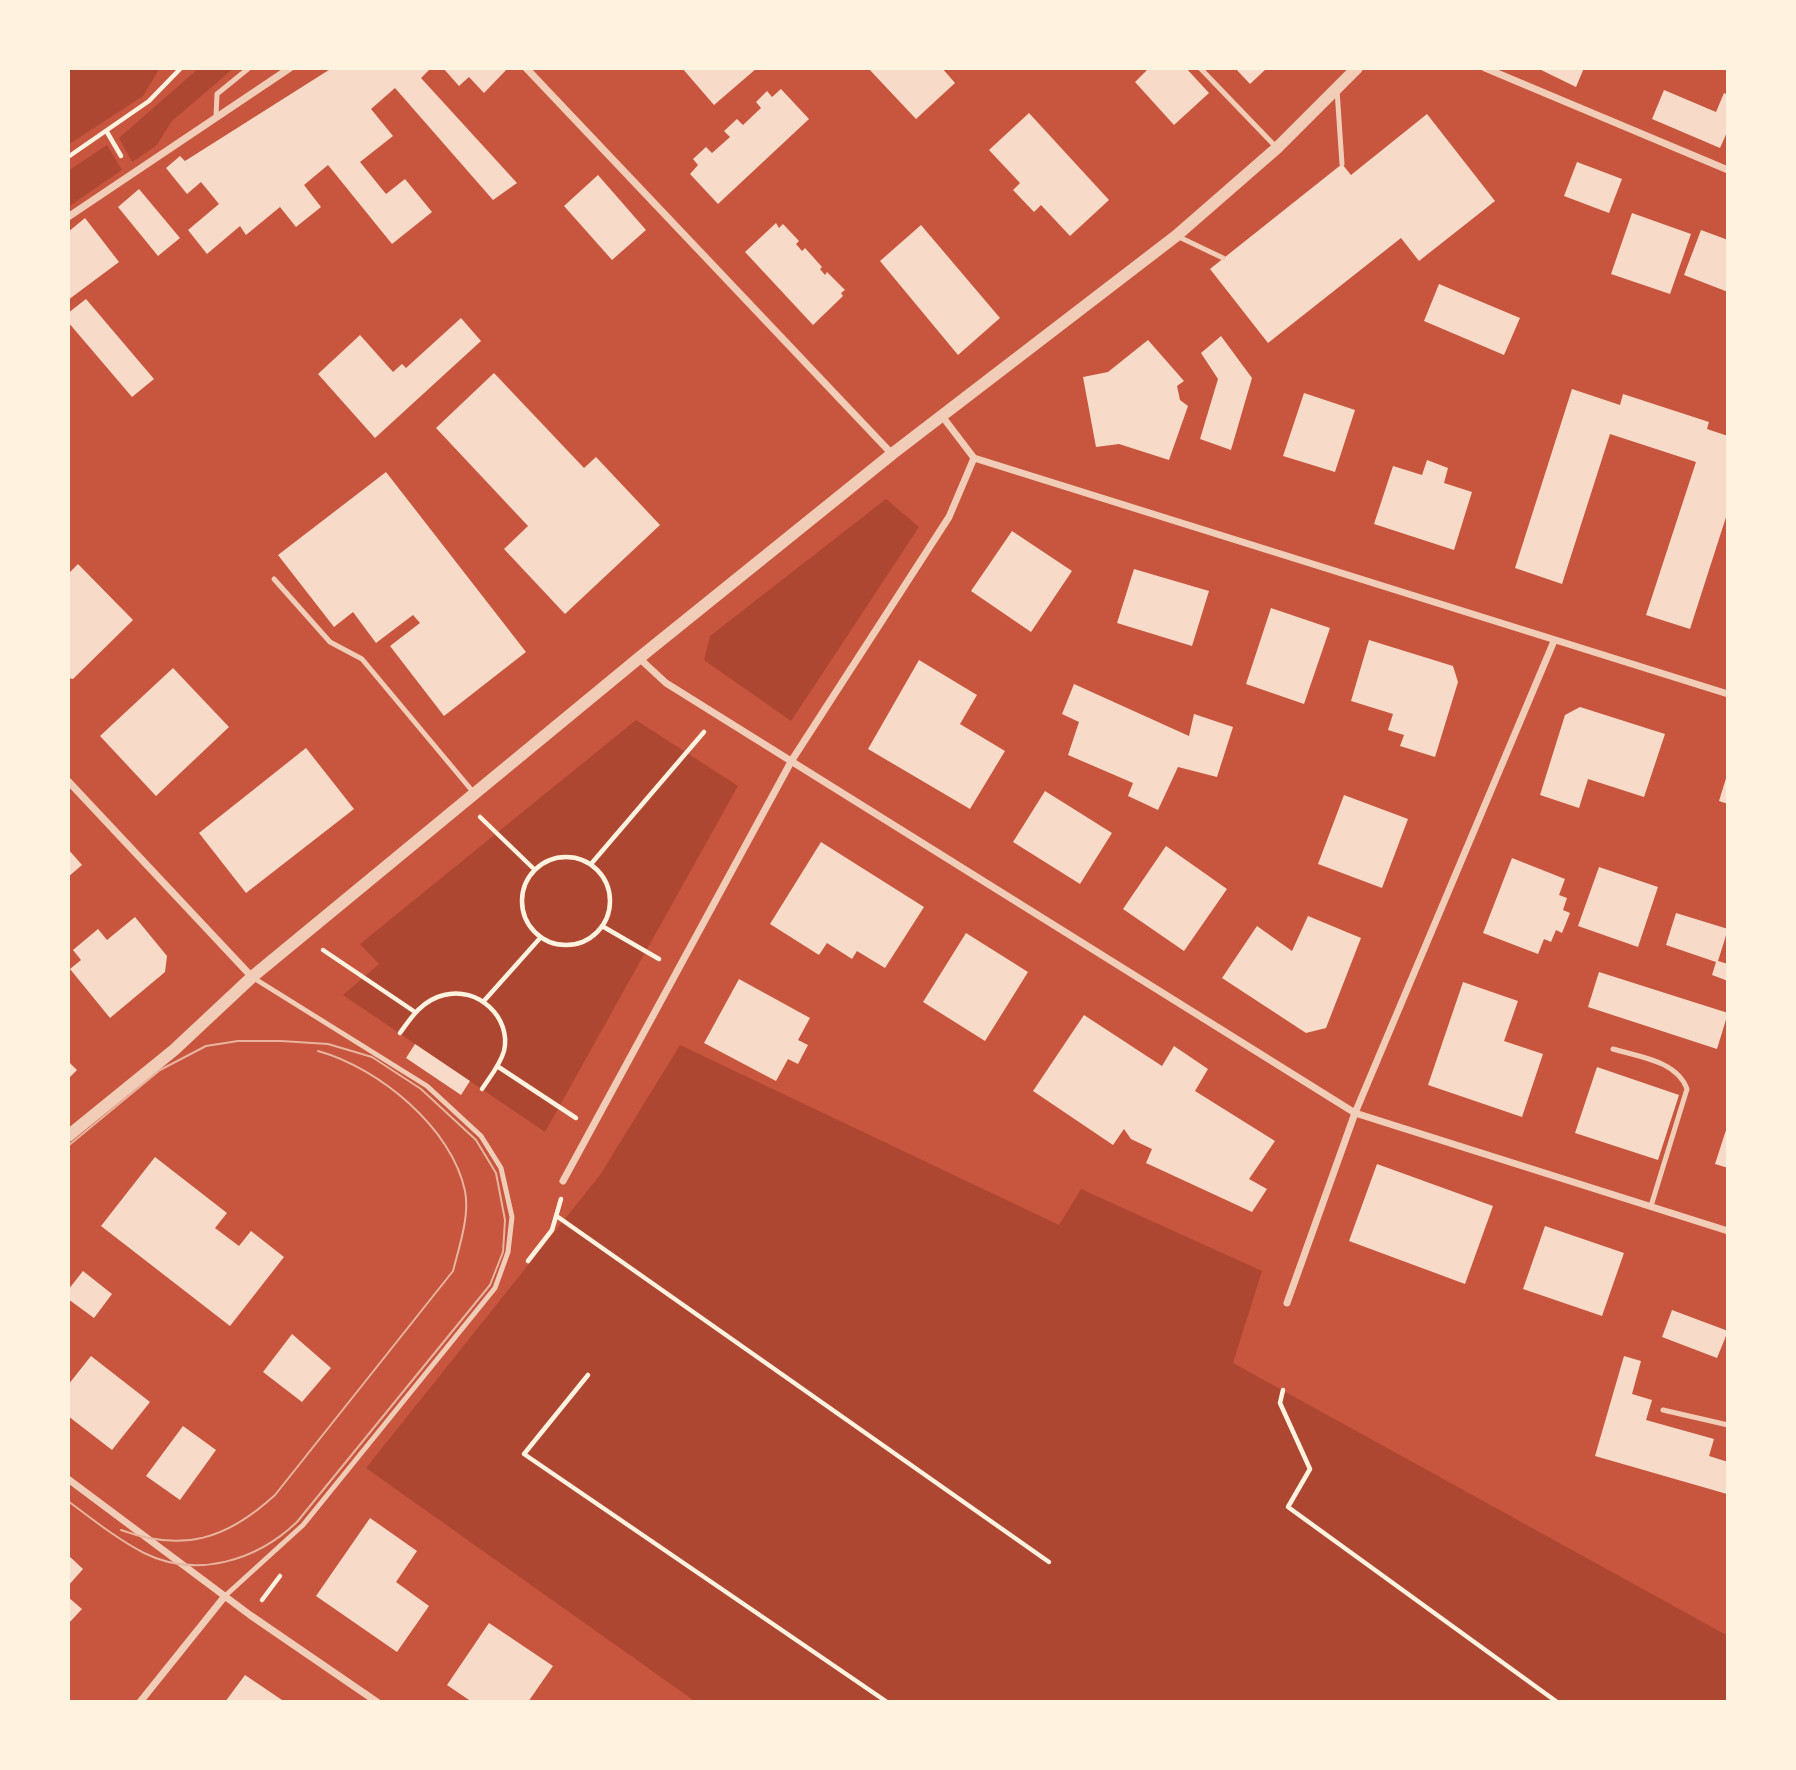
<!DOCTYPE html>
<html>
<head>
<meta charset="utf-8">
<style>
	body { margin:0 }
	#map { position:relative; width:1796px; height:1770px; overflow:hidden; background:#c8553d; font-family:"Roboto Condensed",sans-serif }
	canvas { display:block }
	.frame { position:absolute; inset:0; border:70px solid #fff3e0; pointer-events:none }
</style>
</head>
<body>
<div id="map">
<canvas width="1796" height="1770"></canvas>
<div class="frame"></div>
</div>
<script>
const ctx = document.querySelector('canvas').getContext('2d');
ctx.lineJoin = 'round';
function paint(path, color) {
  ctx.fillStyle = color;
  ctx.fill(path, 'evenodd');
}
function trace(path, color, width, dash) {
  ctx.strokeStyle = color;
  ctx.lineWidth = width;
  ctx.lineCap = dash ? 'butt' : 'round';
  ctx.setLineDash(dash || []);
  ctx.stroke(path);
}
paint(new Path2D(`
	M68,68H160L143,96L68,145Z
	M199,68H234L172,121L156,146L132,162L119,138Z
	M107,145L122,170L68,207V171Z
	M886,499L919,527L791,721L704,660L710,636Z
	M636,720L738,786L545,1132L343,995L379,964L360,944Z
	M680,1045L1059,1225L1081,1189L1262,1271L1233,1363L1728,1636V1702H696L366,1468L600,1175Z`), '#ae4732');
paint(new Path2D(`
	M332,68H431L421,78L517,183L493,200L395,88L371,109L393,136L360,162L386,194L405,179L432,212L392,244L328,165L304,185L321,207L296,227L280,207L246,235L240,226L207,254L188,230L219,204L201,182L187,194L166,168L180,156L185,161Z
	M443,68H508L484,93L469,77L459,86Z
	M682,68H757L714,105Z
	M868,68H942L955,83L916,119Z
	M1149,68H1186L1209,93L1174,125L1135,82Z
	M1235,68H1267L1250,84Z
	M1537,68H1584L1576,87Z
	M781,89L809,119L718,204L690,174L698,165L693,159L706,147L712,153L730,137L724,131L737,119L743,125L761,108L756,102L767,91L772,97Z
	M1664,90L1716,112L1724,93L1728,95V130L1720,148L1652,119Z
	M1029,113L1109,200L1070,236L1041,205L1034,212L1013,190L1020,183L989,150Z
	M1427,114L1495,201L1419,261L1401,238L1268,343L1210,269L1342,164L1351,175Z
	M1577,162L1622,179L1609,213L1564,196Z
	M598,175L646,230L612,260L564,206Z
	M139,189L180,238L158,256L118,207Z
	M1632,213L1691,234L1670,294L1611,274Z
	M85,218L119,262L68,300V232Z
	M776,223L779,228L783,224L799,241L796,244L802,251L805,248L822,267L820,269L825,275L827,272L845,290L841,293L843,296L813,325L745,252Z
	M921,225L1000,318L958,355L880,261Z
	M1701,230L1728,240V292L1684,275Z
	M1439,284L1520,318L1504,355L1424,321Z
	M86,299L154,379L132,397L68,322V313Z
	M461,318L481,341L375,438L318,374L360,335L393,372L402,364L406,368Z
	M1221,336L1252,378L1231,450L1200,439L1218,379L1201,353Z
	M1148,340L1184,381L1177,386L1180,400L1188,406L1169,460L1119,444L1096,447L1083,377L1108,372Z
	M494,373L584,468L596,457L660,525L565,614L504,549L528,526L436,428Z
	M1572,389L1620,405L1623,394L1709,422L1707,429L1728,436V511L1690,629L1646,615L1696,462L1610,434L1562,584L1515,568Z
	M1304,393L1355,410L1335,472L1283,456Z
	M1427,460L1448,468L1444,483L1472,492L1454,550L1374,524L1393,466L1422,475Z
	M386,472L526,652L444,716L390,646L420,623L413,615L376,643L353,612L334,627L278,555Z
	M1012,531L1072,571L1031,632L971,591Z
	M78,564L133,620L73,679L68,678V574Z
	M1134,569L1209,591L1192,646L1117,623Z
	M1271,608L1330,628L1304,704L1246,684Z
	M1369,640L1453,666L1458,682L1435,757L1400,746L1404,735L1388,730L1393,714L1351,701Z
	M919,660L977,695L960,724L1005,751L970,809L868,749Z
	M173,668L229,727L156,796L100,736Z
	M1074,684L1189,736L1194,714L1233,727L1217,777L1178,767L1158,810L1128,796L1133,783L1068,755L1079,722L1062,714Z
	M1580,707L1665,734L1644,797L1588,779L1579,808L1540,795L1565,715Z
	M306,748L354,809L246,893L199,833Z
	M1727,775H1728V804L1719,801Z
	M1045,791L1112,833L1080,884L1013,842Z
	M1344,795L1408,819L1382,888L1318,864Z
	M821,842L924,907L885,968L857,951L852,959L827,943L819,955L770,924Z
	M1166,846L1227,889L1184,951L1123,909Z
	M68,849L82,865L68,877Z
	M1512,858L1565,879L1559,895L1567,898L1563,910L1570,913L1562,933L1556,930L1551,942L1544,939L1538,954L1483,933Z
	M1599,867L1658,887L1638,947L1578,926Z
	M1676,913L1728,929L1718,961L1728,964V981L1712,975L1716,962L1666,945Z
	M1308,916L1361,938L1326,1028L1306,1033L1222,978L1257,926L1292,951Z
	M135,917L167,956L165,972L110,1018L70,969L81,960L73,950L98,929L107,940Z
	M966,933L1028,972L985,1041L923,1002Z
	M1599,972L1728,1013L1717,1049L1588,1007Z
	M739,979L810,1018L798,1040L808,1045L798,1064L788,1059L776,1081L704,1043Z
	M1463,982L1518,1001L1504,1041L1543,1054L1522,1117L1428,1085Z
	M1084,1015L1162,1066L1174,1046L1208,1069L1195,1091L1275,1141L1249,1179L1267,1189L1252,1212L1146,1163L1152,1149L1131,1139L1124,1129L1113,1145L1033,1091Z
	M415,1044L470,1081L461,1095L406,1058Z
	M68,1061L77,1070L68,1079Z
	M1597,1067L1679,1095L1658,1160L1575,1133Z
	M1727,1127H1728V1168L1715,1164Z
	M155,1157L227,1213L215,1228L239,1246L251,1231L284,1257L230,1326L101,1226Z
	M1377,1164L1493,1206L1465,1284L1349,1241Z
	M1545,1226L1624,1253L1602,1316L1523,1289Z
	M83,1271L112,1294L94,1318L68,1299V1290Z
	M1672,1310L1728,1331L1717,1358L1662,1337Z
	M292,1334L331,1368L302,1402L263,1372Z
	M91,1356L150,1402L112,1450L68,1416V1385Z
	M1624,1356L1641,1361L1632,1394L1652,1400L1646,1420L1714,1439L1709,1456L1728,1462L1727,1494L1595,1456Z
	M183,1426L216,1450L180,1500L146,1476Z
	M370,1518L417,1551L396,1582L429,1606L397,1652L316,1596Z
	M68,1555L83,1569L68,1586Z
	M68,1597L82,1609L68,1624Z
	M489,1623L553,1666L528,1702H472L447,1685Z
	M245,1675L285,1702H225Z`), '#f7dbc8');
trace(new Path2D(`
	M107,132L121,156
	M68,157L149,101L181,68
	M480,817L535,870
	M522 901a44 44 0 1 1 88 0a44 44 0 1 1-88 0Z
	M591,864L704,732
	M602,926L659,959
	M323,950L415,1012
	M483,1002L541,937
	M400,1033C412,1016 423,1000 444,995C477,986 512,1017 504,1051C500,1065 490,1077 482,1089
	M497,1066L576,1118
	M558,1217L1049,1562
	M528,1261L552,1230L561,1199
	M588,1375L524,1454L887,1702
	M1283,1390L1280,1403L1310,1469L1288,1507L1557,1702
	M262,1600L280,1576`), '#fff3e0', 4.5);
trace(new Path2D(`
	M1200,68L1277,148
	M1337,90L1342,164
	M216,117L217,94L249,68
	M1179,237L1223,258
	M274,579L330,642L362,659L474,793
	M1613,1049C1640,1057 1677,1061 1687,1089L1651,1206
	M1663,1410L1728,1425
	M225,1596L303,1525L495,1288L508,1252L512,1217L501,1168L481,1136L427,1086L252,977`), '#f1ccb7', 5);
trace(new Path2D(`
	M526,68L892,454
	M1485,68L1728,170
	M68,217L290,68
	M942,416L974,458L1728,694
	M639,658L666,683L1355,1113L1728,1231
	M68,781L252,977
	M563,1181L792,760L949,517L974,458
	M1287,1303L1355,1113L1554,641
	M68,1479L250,1615L377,1702
	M140,1702L225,1596`), '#f1ccb7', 7);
trace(new Path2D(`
	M68,1136L174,1050L252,977L639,658L892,454L1176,236L1277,148L1357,68`), '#f1ccb7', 12);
trace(new Path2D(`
	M68,1146L160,1070L206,1046L238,1041H281L328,1044L372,1057L421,1089L476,1140L496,1173L505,1220L503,1252L490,1285L297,1522C256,1561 196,1579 144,1553C117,1539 92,1519 68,1501
	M121,1530C183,1553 227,1539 275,1495L453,1271C459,1247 470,1216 465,1191C452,1128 379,1068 318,1051`), '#e9b49f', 2);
</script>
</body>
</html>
